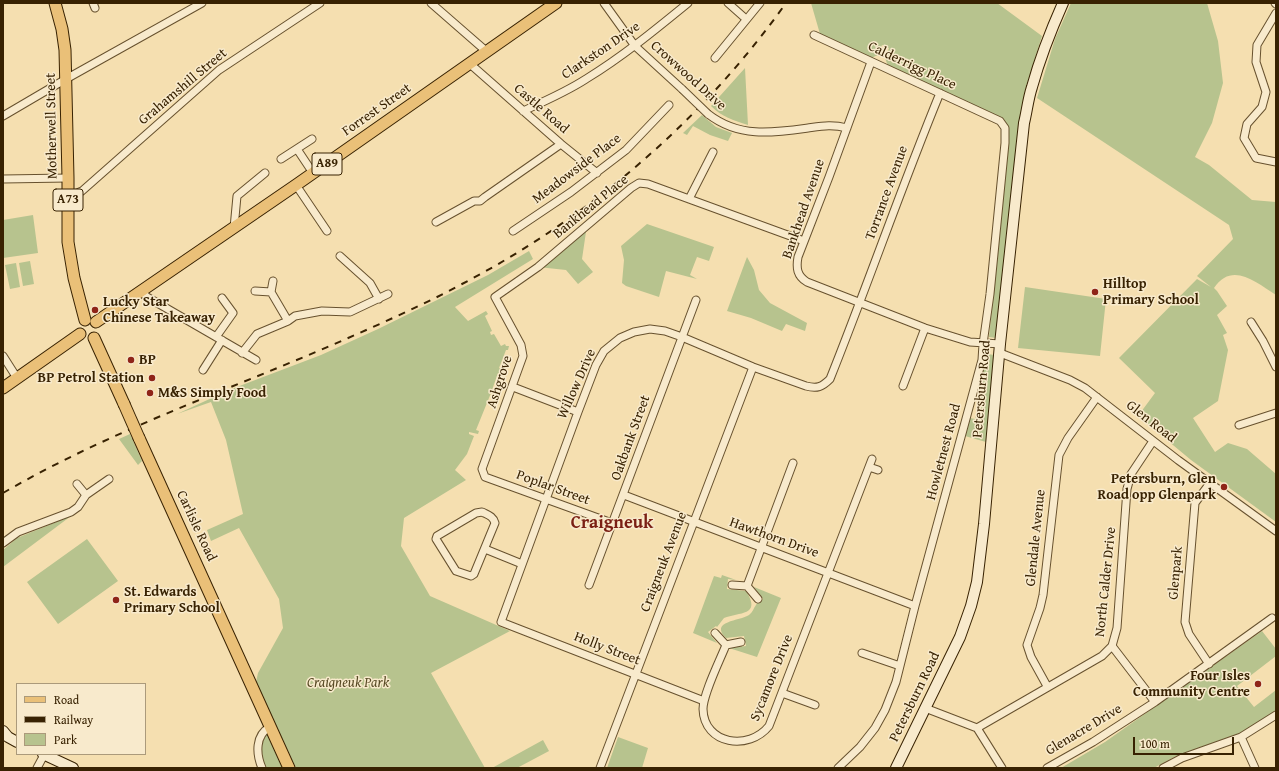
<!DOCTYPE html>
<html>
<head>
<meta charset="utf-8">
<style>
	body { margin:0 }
	#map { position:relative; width:1279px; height:771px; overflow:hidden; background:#f5dfb0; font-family:"Gentium Book Plus",serif }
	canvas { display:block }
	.frame { position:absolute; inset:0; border:4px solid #382202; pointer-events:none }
	.legend { position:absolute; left:16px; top:683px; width:130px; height:72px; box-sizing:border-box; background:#f8eacc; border:1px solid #ab9a7b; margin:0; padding:5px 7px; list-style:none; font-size:12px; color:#382202 }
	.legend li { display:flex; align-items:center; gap:8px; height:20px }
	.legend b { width:20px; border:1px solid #ab9a7b }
	.scale { position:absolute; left:1133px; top:737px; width:101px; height:18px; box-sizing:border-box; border:2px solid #382202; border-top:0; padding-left:5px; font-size:12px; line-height:14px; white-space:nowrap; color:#382202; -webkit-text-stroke:3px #f8eacc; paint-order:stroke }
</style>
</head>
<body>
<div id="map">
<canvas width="1279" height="771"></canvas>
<div class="frame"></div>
<ul class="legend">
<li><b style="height:5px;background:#eac078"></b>Road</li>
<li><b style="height:5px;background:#382202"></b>Railway</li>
<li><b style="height:11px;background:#b7c38e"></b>Park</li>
</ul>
<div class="scale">100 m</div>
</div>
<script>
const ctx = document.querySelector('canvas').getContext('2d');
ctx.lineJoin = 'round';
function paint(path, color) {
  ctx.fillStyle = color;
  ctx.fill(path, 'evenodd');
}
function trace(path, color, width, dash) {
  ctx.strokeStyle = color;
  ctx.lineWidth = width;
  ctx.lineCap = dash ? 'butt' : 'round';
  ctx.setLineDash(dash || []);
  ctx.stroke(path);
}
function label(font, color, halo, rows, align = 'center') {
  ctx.font = font + ' "Gentium Book Plus",serif';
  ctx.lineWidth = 3;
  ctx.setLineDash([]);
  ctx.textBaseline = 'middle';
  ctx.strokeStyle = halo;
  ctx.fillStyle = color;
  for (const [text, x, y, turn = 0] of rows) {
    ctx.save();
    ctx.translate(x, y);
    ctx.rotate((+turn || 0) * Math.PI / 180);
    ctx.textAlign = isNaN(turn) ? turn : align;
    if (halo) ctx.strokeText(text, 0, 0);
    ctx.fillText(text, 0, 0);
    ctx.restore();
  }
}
paint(new Path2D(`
	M811,3H997L1042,36L1026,87L1018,128L996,338L989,337L1009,139C1008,129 1008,123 999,117L888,66L885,58L889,48L882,45L878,55L871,58L820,34Z
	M1071,3H1207L1218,41L1223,83L1212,123L1195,157L1209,165L1252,200L1276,202V295C1256,282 1232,261 1214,288L1217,291L1227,306L1217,315L1227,333L1223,335L1228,350L1218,401L1193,418L1215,452L1228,443L1247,449L1276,474V522L1191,460L1138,416L1155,393L1119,358L1197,279L1211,287L1197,276L1233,239L1229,225L1037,98L1055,39Z
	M745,68L748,125C733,120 722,117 711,106Z
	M702,115L716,127L732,133L728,141L710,135L693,126L687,135L683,133Z
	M33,215L38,253L3,258V220Z
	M647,224L714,247L709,261L697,257L690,275L697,279L666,271L659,297L626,286L622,283L624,260L621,246Z
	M587,225L582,259L593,272L578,284L566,270L538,267Z
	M529,251L533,259L455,307L468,321L486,311L488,314L485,316L492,331L490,332L491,335L494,334L501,346L505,344L506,346H509L508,350H506L499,368L503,370L502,375L498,373L492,390L499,393L498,395L491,393L476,430L479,431L478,434L469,432V434L474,436L467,454L455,470L466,480L404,518L401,546L430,596L510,631L431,673L485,768H296L256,682L258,673L283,628L279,599L239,528L211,541L207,530L243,514L226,440L211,402L177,414L229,390L321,355L378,329L488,275Z
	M747,257L754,270L759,290L770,303L807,323L805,331L786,324L782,331L751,318L727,311Z
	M30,261L34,284L23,286L19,263Z
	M16,263L20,287L10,289L5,265Z
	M1025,287L1106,299L1100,356L1018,348Z
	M988,354L994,355L986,442L965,436L970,418L975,419L984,385L979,383Z
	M130,434L142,461L138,465L119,439Z
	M71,516L3,567V550L17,538Z
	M87,539L118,581L58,624L27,582Z
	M722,575L736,580L728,579L727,589L746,591C762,616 739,612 724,618L717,627L716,626L708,632L717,643L693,633L714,576L721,578Z
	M754,587L781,598L757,657L729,648L746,646L744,636L726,638C709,621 740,621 749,615C753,612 753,609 756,605C757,602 761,600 763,599Z
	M1262,631L1276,649V656L1237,686L1254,707L1276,690V711L1260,723L1240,733L1174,757L1154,768H1061L1105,742Z
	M266,732L282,768H265L261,748Z
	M618,737L648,748L642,768H607Z
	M543,740L549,751L517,768H492Z`), '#b7c38e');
const street = new Path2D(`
	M93,3L95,8
	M431,3L486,51
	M604,3L635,46L682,89
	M728,3L746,19
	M1275,3L1276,4
	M1276,13L1257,45L1256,62L1266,92L1262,107L1247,124L1244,138L1256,158L1276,162
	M814,35L1000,121L1005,128V143L990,294L983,344L982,360L915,606L896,682L885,710L875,728L860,747L838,768
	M715,58L760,3
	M871,62L829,177L798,257C796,268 797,276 807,282L925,328L970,342L1000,344
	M469,63L561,144L597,173
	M523,111C545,101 566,92 586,79C622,57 655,30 688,3
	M708,114C739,138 772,133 808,128C822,126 832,124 847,128
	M3,116L66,79L202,3
	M297,149L313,173
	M281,159L312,139
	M3,179L68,178
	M296,185L327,231
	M68,197L82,191L219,70L320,3
	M689,199L713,152
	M436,222L474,201H480L485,197L561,144
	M234,228L237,196L265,173
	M513,231L571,192L626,150L669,105
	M340,256L370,283L379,299
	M273,281L271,292L288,321
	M141,291L147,297L256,360
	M255,291L271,292
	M1251,322L1263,341L1276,367
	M216,337L233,313L222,298
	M242,353L257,334L288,321L295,316L322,311L350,312L388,294
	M1000,353L1070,380L1085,388L1178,460L1276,531
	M3,356L17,378
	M203,370L222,340
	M903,386L925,328
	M513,387L578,412
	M1239,425L1276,413
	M869,467L878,470
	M77,484L86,495
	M624,495L915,606
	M482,512C488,515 493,516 495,523L474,574L471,576L456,571L436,539L437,536L476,513Z
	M612,523L485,477L482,469L523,356L521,345L495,297L538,267L631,188L639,183L648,184L804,241
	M3,543L18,532L71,512L78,507L86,495L109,479
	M485,549L522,564
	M589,585L696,300
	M732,585L747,586
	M758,599L747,586L793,463
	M715,633L726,645C720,660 703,694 703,709C704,745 749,751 769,726L872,459
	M726,645L741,642
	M1112,646L1155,702
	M862,653L900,666
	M1209,664L1189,634L1185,622L1195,503L1210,483
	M1047,686L1031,657L1027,645L1040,608L1043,595L1059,455L1068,438L1097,397
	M782,693L815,705
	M704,701L501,622L578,412L596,365L604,351L620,338L634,332L650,329L665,331L682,337L753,367L806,386C817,389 822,387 830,379C868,284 901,188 940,93
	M925,708L977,728L1002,768
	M977,728L1102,656L1112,646L1117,628L1127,489L1131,474L1153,441
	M1241,737L1255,768
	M37,768L44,755
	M262,768C256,754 255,735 270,727
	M600,768L753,367
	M1047,768L1093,742L1155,702L1272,618
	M1163,768L1182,758L1241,737L1276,715`);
const secondary = new Path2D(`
	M3,731L8,737L17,742
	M43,754L73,768
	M896,768L960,637L971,606L977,582L984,524L1000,344L1024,123C1027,111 1028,99 1032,87C1040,58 1051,30 1063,3`);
const primary = new Path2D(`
	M55,3L62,29L65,50L68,178V242L74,278L85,320
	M96,322L296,185L556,3
	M94,338L124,404
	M3,388L80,334
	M139,438L289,768`);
trace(street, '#67512e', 9);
trace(secondary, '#382202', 12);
trace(primary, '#382202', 13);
trace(street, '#f8eacc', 7);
trace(secondary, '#f8eacc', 10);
trace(primary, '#eac078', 11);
trace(new Path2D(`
	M3,493C115,428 238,387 355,335C391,319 427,303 462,284C590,217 702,121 786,3`), '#382202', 2, [7, 7]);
const streetBridge = new Path2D(`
	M682,89L708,114`);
const primaryBridge = new Path2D(`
	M124,404L139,438`);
trace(streetBridge, '#67512e', 9, []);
trace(primaryBridge, '#382202', 13, []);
trace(streetBridge, '#f8eacc', 7);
trace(primaryBridge, '#eac078', 11);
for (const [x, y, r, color] of [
	[1095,292,4,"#8f2418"],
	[95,310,4,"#8f2418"],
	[131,360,4,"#8f2418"],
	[152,378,4,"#8f2418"],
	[150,393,4,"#8f2418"],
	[1224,487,4,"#8f2418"],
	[116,600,4,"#8f2418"],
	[1258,684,4,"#8f2418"]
]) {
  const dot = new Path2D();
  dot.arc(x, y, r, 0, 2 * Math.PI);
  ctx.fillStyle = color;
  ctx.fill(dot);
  trace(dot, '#f8eacc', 1.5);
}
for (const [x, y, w] of [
	[327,164,30],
	[68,200,30]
]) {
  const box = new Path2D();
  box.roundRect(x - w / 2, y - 11, w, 22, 3);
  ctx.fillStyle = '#f8eacc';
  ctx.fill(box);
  trace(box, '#382202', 1);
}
label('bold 13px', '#382202', null, [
	["A89",327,164],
	["A73",68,200]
]);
label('14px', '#382202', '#f8eacc', [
	["Clarkston Drive",601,51,-34],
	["Calderrigg Place",912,66,25],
	["Crowwood Drive",688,76,42],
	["Grahamshill Street",183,87,-40],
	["Castle Road",541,109,41],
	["Forrest Street",377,110,-35],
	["Motherwell Street",52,126,-91],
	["Meadowside Place",577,169,-37],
	["Torrance Avenue",887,193,-70],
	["Bankhead Place",591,207,-39],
	["Bankhead Avenue",804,209,-71],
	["Ashgrove",500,382,-72],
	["Willow Drive",577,384,-66],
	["Petersburn Road",982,389,-85],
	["Glen Road",1151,422,38],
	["Oakbank Street",631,438,-70],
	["Howletnest Road",944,452,-75],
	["Poplar Street",553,488,20],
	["Carlisle Road",196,526,65],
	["Hawthorn Drive",774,538,20],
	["Glendale Avenue",1036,538,-84],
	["Craigneuk Avenue",664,562,-69],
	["Glenpark",1176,573,-85],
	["North Calder Drive",1106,582,-84],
	["Holly Street",607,649,21],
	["Sycamore Drive",772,678,-68],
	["Petersburn Road",915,697,-64],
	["Glenacre Drive",1084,730,-31]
]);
label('bold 14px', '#382202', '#f8eacc', [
	["Hilltop",1103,284],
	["Primary School",1103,300],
	["Lucky Star",103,302],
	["Chinese Takeaway",103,318],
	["BP",139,360],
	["BP Petrol Station",144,378,"right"],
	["M&S Simply Food",158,393],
	["Petersburn, Glen",1216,479,"right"],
	["Road opp Glenpark",1216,495,"right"],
	["St. Edwards",124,592],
	["Primary School",124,608],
	["Four Isles",1250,676,"right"],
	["Community Centre",1250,692,"right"]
], 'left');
label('italic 14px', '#584a25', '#f8eacc', [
	["Craigneuk Park",348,683]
]);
label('bold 18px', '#7a1f14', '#f8eacc', [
	["Craigneuk",612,523]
]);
</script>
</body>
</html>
